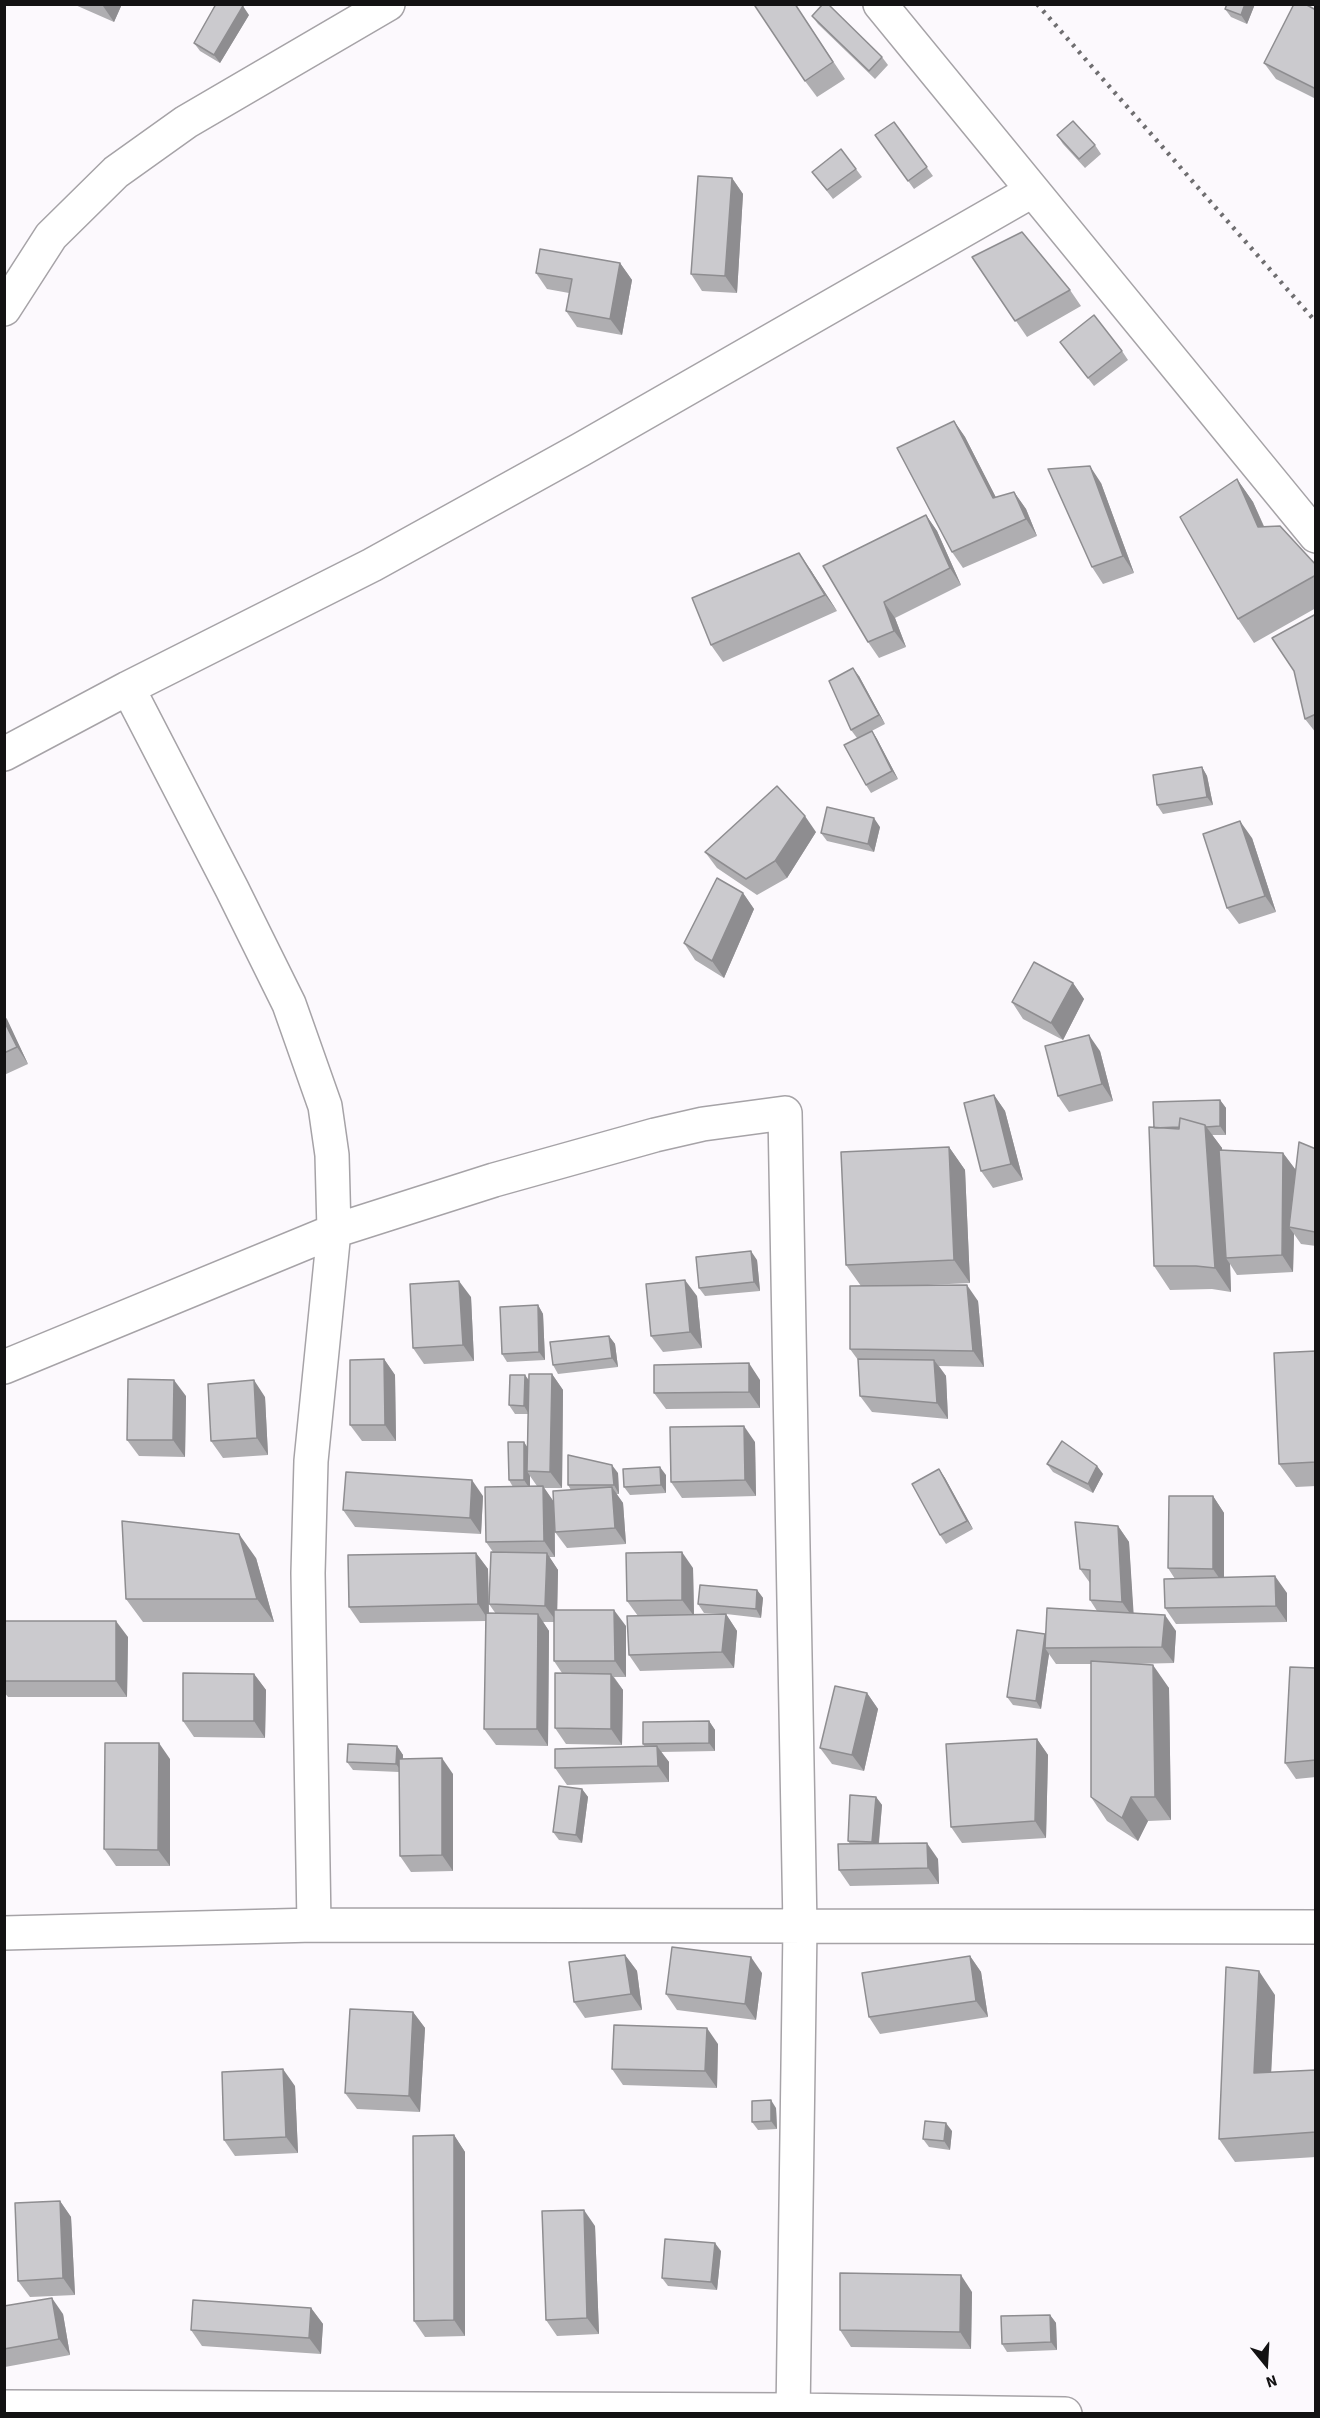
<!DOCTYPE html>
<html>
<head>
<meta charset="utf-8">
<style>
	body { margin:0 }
	#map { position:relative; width:1320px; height:2418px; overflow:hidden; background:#fcf9fd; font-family:"Source Sans 3",sans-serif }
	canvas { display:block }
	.frame { position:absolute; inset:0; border:6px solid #131213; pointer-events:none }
	.north { position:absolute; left:1236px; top:2334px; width:60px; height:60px; -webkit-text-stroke:4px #fcf9fd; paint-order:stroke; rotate:162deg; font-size:16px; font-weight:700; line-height:24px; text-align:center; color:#131213 }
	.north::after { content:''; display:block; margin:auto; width:21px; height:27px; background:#131213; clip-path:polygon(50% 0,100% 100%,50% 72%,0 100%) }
</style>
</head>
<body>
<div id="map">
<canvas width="1320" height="2418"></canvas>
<div class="frame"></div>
<div class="north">N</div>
</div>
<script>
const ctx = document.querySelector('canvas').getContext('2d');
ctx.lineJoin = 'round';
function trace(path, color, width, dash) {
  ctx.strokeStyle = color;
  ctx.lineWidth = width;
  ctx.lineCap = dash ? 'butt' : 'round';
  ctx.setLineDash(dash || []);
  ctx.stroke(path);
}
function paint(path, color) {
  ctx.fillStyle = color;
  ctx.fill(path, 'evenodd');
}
const street = new Path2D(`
	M880,4L1316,536
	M4,309L51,236L116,172L186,122L388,4
	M128,688L232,889L289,1004L325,1106L332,1155L334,1231L311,1461L308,1573L314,1925
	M4,754L128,688L372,565L580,450L1032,191
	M4,1367L334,1231L494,1180L655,1135L703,1124L785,1113L800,1927L793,2414
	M4,1933L314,1925L1316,1927
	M4,2407L793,2410L1065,2414`);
trace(street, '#a6a3a7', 36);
trace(street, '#fff', 33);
trace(new Path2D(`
	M1037,4L1316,322`), '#6f6e70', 4.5, [3, 6]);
paint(new Path2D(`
	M73,4H122L114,22Z
	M795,4L845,79L817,97L805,81Z
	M1227,4H1255L1247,24L1231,17L1225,9Z
	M1316,10V99L1276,79L1264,63Z
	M249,15L220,63L200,51L194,43Z
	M812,16L882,57L888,65L875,79L818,24Z
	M894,122L933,176L914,189L875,135Z
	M1057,135L1095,145L1101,154L1085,168L1063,144Z
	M856,169L862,177L833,199L812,172Z
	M732,178L743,194L737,293L702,291L691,274Z
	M972,257L1070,290L1081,306L1027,337Z
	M620,263L632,280L622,335L577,327L566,311L569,293L547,289L536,273Z
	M1060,342L1122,351L1128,360L1094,386Z
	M954,421L965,437L996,498L1014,492L1026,509L1037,536L963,568L952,552Z
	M1237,479L1253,502L1264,526L1316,565V608L1254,643L1238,619Z
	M1101,483L1134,573L1103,584L1092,567Z
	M926,515L937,531L961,585L895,618L906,647L879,658L868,642L823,566Z
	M810,569L837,611L723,662L711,645Z
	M1316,614V733L1305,719Z
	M859,676L885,724L864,735L872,731L877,739L898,779L871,793L866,785L857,738L851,730Z
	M1202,767L1207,776L1213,805L1163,814L1157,805Z
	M880,827L874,852L827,841L821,833Z
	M816,832L787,878L757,895L717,868L705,852Z
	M1252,838L1276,912L1239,924L1227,908Z
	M743,893L754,909L724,978L695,960L684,943Z
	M1073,983L1084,999L1063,1040L1023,1019L1012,1002Z
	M4,1015L28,1064L4,1075Z
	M1100,1051L1113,1101L1069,1112L1058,1096Z
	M994,1095L1005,1111L1023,1180L993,1188L981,1171Z
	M1220,1100L1226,1108V1135H1212L1222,1148V1150L1283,1153L1295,1169V1180L1316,1149V1246L1301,1244L1294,1234L1293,1272L1237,1275L1230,1264L1231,1292L1212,1289L1170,1290L1154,1266V1128Z
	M949,1147L965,1170L970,1283L928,1285L978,1301L984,1367L939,1366L946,1376L948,1419L872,1412L860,1396L858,1360L850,1349L861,1286L846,1265Z
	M757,1260L760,1291L705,1296L699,1288Z
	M697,1296L702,1348L663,1352L651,1336Z
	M471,1297L474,1361L424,1364L413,1348Z
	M538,1305L543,1314L545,1360L507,1362L502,1354Z
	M609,1336L615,1344L618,1367L558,1374L553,1365Z
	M1316,1351V1486L1296,1487L1279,1464Z
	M384,1359L395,1375L396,1441H362L350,1425Z
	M552,1374L563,1390L562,1488H544L553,1501L571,1490L568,1485L618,1473L619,1494H616L623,1503L626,1544L567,1548L555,1532V1527V1557H549L558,1570L557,1610L626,1626V1677H614L623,1690L622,1745L566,1744L555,1728L562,1673L554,1661V1622H543L549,1631L548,1746L496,1745L484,1729L486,1621L360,1623L349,1607L476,1553L488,1569L489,1614H496L489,1604L493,1552L486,1542L513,1487L509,1480L527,1447L528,1414H515L509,1405L529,1380ZM530,1476L537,1486H530Z
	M760,1380V1408L666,1409L654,1393Z
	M186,1396L185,1457L139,1456L127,1440Z
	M265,1397L268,1455L223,1458L211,1441Z
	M755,1442L756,1496L682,1498L671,1482Z
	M1047,1464L1097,1466L1103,1474L1093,1493L1053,1472Z
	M939,1469L945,1478L973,1529L946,1544L940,1535Z
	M666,1475V1493L630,1495L624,1487Z
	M483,1496L481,1534L355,1527L343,1510Z
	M1213,1496L1224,1513V1578L1287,1593V1622L1176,1624L1165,1608L1175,1579L1168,1568Z
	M1118,1526L1129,1542L1133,1613L1176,1631L1174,1663L1133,1664L1169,1688L1171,1820L1148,1821L1138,1841L1107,1821L1091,1797V1664H1056L1049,1654L1041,1709L1013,1705L1007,1697L1046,1635L1097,1611L1090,1600V1583L1080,1569Z
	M256,1558L274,1622H143L126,1599Z
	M693,1568L694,1615L724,1614L704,1613L698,1604L757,1590L763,1598L761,1618L726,1614L737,1631L734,1668L640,1671L629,1655L638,1616L627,1601Z
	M4,1621L128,1637L127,1697H8L4,1692Z
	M1316,1668V1777L1296,1779L1285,1763Z
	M254,1674L266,1690L265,1738L194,1737L183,1721Z
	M867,1693L878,1709L864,1771L832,1764L820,1748Z
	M709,1721L715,1730V1751L661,1752L669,1762V1782L567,1785L555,1768L645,1747L643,1744Z
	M1037,1739L1048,1755L1046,1838L962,1843L951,1827Z
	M397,1746L403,1755V1759L453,1774V1871L411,1872L400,1856L399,1772L353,1770L347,1762Z
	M170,1759V1866H116L104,1849Z
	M582,1789L588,1797L582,1843L559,1840L553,1832Z
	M876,1797L882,1805L879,1843L938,1859L939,1884L850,1886L839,1870L850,1844L848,1841Z
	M625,1955L637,1971L642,2010L585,2018L574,2002Z
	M970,1956L981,1972L988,2017L880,2034L869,2017Z
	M762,1973L756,2020L677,2010L666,1994Z
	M1275,1995L1271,2072L1316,2070V2157L1235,2162L1219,2139Z
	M413,2012L425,2028L420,2112L357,2109L345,2093Z
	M718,2044L717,2088L623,2085L612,2069Z
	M295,2086L298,2153L235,2156L224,2140Z
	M776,2108L777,2129L758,2130L752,2122Z
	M952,2131L950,2150L929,2147L923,2139Z
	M454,2135L465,2152V2336L425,2337L414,2321Z
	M60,2201L71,2217L75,2295L30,2297L18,2281Z
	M595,2226L599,2334L557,2336L546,2320Z
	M721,2251L717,2290L668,2286L662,2278Z
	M972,2292L971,2349L851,2347L840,2330Z
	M4,2306L63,2314L70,2355L5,2367L4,2366Z
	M311,2308L323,2324L321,2354L202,2346L191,2330Z
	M1050,2315L1056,2323L1057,2350L1007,2352L1002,2344Z`), '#afaeb1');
paint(new Path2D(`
	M103,4H122L114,22L103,6Z
	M1245,4H1255L1247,24L1241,15Z
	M243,6L249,15L220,63L214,55Z
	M732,178L743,194L737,293L725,276Z
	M620,263L632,280L622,335L610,319Z
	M954,421L965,437L1005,515L993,498Z
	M1090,466L1101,483L1134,573L1123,556Z
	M1237,479L1253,502L1274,550L1258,527Z
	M1014,492L1026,509L1037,536L1026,519Z
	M926,515L937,531L961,585L950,568Z
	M799,553L810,569L837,611L825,595Z
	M884,602L895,618L906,647L894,631Z
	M853,668L859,676L885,724L879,715Z
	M872,731L877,739L898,779L892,771Z
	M1202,767L1207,776L1213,805L1207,797Z
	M805,816L816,832L787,878L775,861Z
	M874,818L880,827L874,852L868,844Z
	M1240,821L1252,838L1276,912L1265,896Z
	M743,893L754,909L724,978L712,961Z
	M1073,983L1084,999L1063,1040L1051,1023Z
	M4,1015L7,1019L28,1064L17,1047L4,1021Z
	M1089,1035L1100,1051L1113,1101L1102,1084Z
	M994,1095L1005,1111L1023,1180L1011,1164Z
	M1220,1100L1226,1108V1135L1220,1126Z
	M1205,1125L1222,1148L1229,1258H1226L1230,1264L1231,1292L1215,1268Z
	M949,1147L965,1170L970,1283L954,1260Z
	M1283,1153L1295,1169L1294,1228L1289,1227L1294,1234L1293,1272L1282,1255Z
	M751,1251L757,1260L760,1291L754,1282Z
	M685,1280L697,1296L702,1348L690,1332Z
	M459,1281L471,1297L474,1361L463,1345Z
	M967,1285L978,1301L984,1367L973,1351Z
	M538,1305L543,1314L545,1360L539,1352Z
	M609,1336L615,1344L618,1367L612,1358Z
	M384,1359L395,1375L396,1441L385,1425Z
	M934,1360L946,1376L948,1419L937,1403Z
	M749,1363L760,1380V1408L749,1392Z
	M552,1374L563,1390L562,1488L550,1472Z
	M525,1375L531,1383L529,1414L524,1406Z
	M174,1380L186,1396L185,1457L173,1440Z
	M254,1380L265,1397L268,1455L257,1438Z
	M744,1426L755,1442L756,1496L745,1480Z
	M524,1442L530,1451L527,1471L530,1476V1489L524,1480Z
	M612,1465L618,1473L619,1494L614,1485Z
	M1097,1466L1103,1474L1093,1493L1088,1484Z
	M660,1467L666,1475V1493L661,1485Z
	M939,1469L945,1478L973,1529L967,1521Z
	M472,1480L483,1496L481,1534L470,1518Z
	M543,1486L554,1502L555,1557L544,1541Z
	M612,1487L623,1503L626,1544L615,1528Z
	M1213,1496L1224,1513V1585L1213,1569Z
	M1118,1526L1129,1542L1134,1619L1122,1602Z
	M239,1534L256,1558L274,1622L257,1599Z
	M682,1552L693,1568L694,1616L682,1600Z
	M476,1553L488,1569L489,1621L478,1604Z
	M547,1553L558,1570L557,1622L545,1606Z
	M1275,1576L1287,1593V1622L1276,1606Z
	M757,1590L763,1598L761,1618L756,1609Z
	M614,1610L626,1626V1677L615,1661Z
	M538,1614L549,1631L548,1746L537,1729Z
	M726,1614L737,1631L734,1668L722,1652Z
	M1165,1615L1176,1631L1174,1663L1162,1647Z
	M116,1621L128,1637L127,1697L116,1681Z
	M1045,1634L1051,1642L1045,1648L1049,1654L1041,1709L1036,1701Z
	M1153,1665L1169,1688L1171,1820L1155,1797Z
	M254,1674L266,1690L265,1738L254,1721Z
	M611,1674L623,1690L622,1745L611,1729Z
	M867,1693L878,1709L864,1771L852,1755Z
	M709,1721L715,1730V1751L709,1743Z
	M1037,1739L1048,1755L1046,1838L1035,1821Z
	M159,1743L170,1759V1866L158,1850Z
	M397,1746L403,1755L402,1772L396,1764Z
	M657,1746L669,1762V1782L658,1766Z
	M442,1758L453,1774V1871L442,1855Z
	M582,1789L588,1797L582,1843L576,1835Z
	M876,1797L882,1805L878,1850L872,1842Z
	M1131,1797L1148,1821L1138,1841L1122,1818Z
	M927,1843L938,1859L939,1884L928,1868Z
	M625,1955L637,1971L642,2010L631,1994Z
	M970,1956L981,1972L988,2017L976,2001Z
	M751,1957L762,1973L756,2020L745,2004Z
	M1259,1971L1275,1995L1270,2096L1254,2073Z
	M413,2012L425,2028L420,2112L409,2096Z
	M707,2028L718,2044L717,2088L705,2071Z
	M283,2069L295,2086L298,2153L286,2137Z
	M771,2100L776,2108L777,2129L771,2121Z
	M946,2123L952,2131L950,2150L944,2141Z
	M454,2135L465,2152V2336L454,2320Z
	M60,2201L71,2217L75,2295L63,2278Z
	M584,2210L595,2226L599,2334L587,2318Z
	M715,2243L721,2251L717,2290L711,2282Z
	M961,2275L972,2292L971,2349L960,2332Z
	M52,2298L63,2314L70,2355L59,2339Z
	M311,2308L323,2324L321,2354L309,2338Z
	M1050,2315L1056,2323L1057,2350L1051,2342Z`), '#8e8d90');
const building = new Path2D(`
	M216,4H240L243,6L214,55L194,43Z
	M758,4H795L833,62L805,81L755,6Z
	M823,4H828L882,57L869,71L812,16Z
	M1227,4H1245L1241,15L1225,9Z
	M1294,4H1305L1316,10V89L1264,63Z
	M1073,121L1095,145L1079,159L1057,135Z
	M894,122L927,167L908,181L875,135Z
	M841,149L856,169L827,190L812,172Z
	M698,176L732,178L725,276L691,274Z
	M1022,232L1070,290L1015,321L972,257Z
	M540,249L620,263L610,319L566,311L572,279L536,273Z
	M1094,315L1122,351L1088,378L1060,342Z
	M954,421L993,498L1014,492L1026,519L952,552L897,448Z
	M1090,466L1123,556L1092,567L1048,469Z
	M1237,479L1258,527L1280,526L1316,565V575L1238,619L1180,517Z
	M926,515L950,568L884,602L894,631L868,642L823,566Z
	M799,553L825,595L711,645L692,598Z
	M1316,614V714L1305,719L1294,671L1272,638Z
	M853,668L879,715L851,730L829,681Z
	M872,731L892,771L866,785L844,745Z
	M1202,767L1207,797L1157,805L1153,775Z
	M777,786L805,816L775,861L746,879L705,852Z
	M827,807L874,818L868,844L821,833Z
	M1240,821L1265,896L1227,908L1203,834Z
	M717,878L743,893L712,961L684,943Z
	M1034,962L1073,983L1051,1023L1012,1002Z
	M4,1021L17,1047L4,1053Z
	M1089,1035L1102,1084L1058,1096L1045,1046Z
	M994,1095L1011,1164L981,1171L964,1103Z
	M1220,1100V1126L1206,1127L1205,1125L1180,1118L1179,1127L1154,1128L1153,1102Z
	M1180,1118L1205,1125L1215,1268L1196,1266H1154L1149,1127L1179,1129Z
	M1299,1142L1316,1149L1315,1232L1289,1227Z
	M949,1147L954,1260L846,1265L841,1152Z
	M1219,1150L1283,1153L1282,1255L1226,1258Z
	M751,1251L754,1282L699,1288L696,1257Z
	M685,1280L690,1332L651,1336L646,1284Z
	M459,1281L463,1345L413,1348L410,1284Z
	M967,1285L973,1351L850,1349V1286Z
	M538,1305L539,1352L502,1354L500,1307Z
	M609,1336L612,1358L553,1365L550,1342Z
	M1316,1351V1462L1279,1464L1274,1353Z
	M384,1359L385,1425H350V1360Z
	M858,1359L934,1360L937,1403L860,1396Z
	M749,1363V1392L654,1393V1365Z
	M529,1374H552L550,1472L527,1471Z
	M510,1375H525L524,1406L509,1405Z
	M128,1379L174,1380L173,1440H127Z
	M254,1380L257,1438L211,1441L208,1384Z
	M744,1426L745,1480L671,1482L670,1427Z
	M1062,1441L1097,1466L1088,1484L1047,1464Z
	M508,1442H524V1480H509Z
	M568,1455L612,1465L614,1485H568Z
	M660,1467L661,1485L624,1487L623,1469Z
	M939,1469L967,1521L940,1535L912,1484Z
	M346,1472L472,1480L470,1518L343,1510Z
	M543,1486L544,1541L486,1542L485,1487Z
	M612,1487L615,1528L555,1532L553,1491Z
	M1169,1496H1213V1569L1168,1568Z
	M122,1521L239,1534L257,1599H126Z
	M1075,1522L1118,1526L1122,1602L1090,1600V1570L1080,1569Z
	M491,1552L547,1553L545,1606L489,1604Z
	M682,1552V1600L627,1601L626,1553Z
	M476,1553L478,1604L349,1607L348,1555Z
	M1275,1576L1276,1606L1165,1608L1164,1579Z
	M700,1585L757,1590L756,1609L698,1604Z
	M1047,1608L1165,1615L1162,1647L1045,1648Z
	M554,1610H614L615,1661H554Z
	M486,1613L538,1614L537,1729H484Z
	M726,1614L722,1652L629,1655L627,1616Z
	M4,1621H116V1681H4Z
	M1017,1630L1045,1634L1036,1701L1007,1697Z
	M1091,1661L1153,1665L1155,1797H1131L1122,1818L1091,1797Z
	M1290,1667L1316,1668V1760L1285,1763Z
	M183,1673L254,1674V1721H183Z
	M555,1673L611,1674V1729L555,1728Z
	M835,1686L867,1693L852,1755L820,1748Z
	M709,1721V1743L643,1744V1722Z
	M1037,1739L1035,1821L951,1827L946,1744Z
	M105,1743H159L158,1850L104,1849Z
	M348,1744L397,1746L396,1764L347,1762Z
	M657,1746L658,1766L555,1768V1749Z
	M442,1758V1855L400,1856L399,1759Z
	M559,1786L582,1789L576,1835L553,1832Z
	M850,1795L876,1797L872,1842L848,1841Z
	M927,1843L928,1868L839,1870L838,1844Z
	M672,1947L751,1957L745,2004L666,1994Z
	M625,1955L631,1994L574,2002L569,1962Z
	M970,1956L976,2001L869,2017L862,1973Z
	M1226,1967L1259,1971L1254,2073L1316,2070V2132L1219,2139Z
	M350,2009L413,2012L409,2096L345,2093Z
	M614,2025L707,2028L705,2071L612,2069Z
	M283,2069L286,2137L224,2140L222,2072Z
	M771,2100V2121L752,2122V2101Z
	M925,2121L946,2123L944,2141L923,2139Z
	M454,2135V2320L414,2321L413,2136Z
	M60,2201L63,2278L18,2281L15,2203Z
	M584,2210L587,2318L546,2320L542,2211Z
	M665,2239L715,2243L711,2282L662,2278Z
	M840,2273L961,2275L960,2332L840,2330Z
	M52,2298L59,2339L4,2349V2306Z
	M193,2300L311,2308L309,2338L191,2330Z
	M1050,2315L1051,2342L1002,2344L1001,2316Z`);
paint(building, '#cbcace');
trace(building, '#8e8d90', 1.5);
</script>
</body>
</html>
